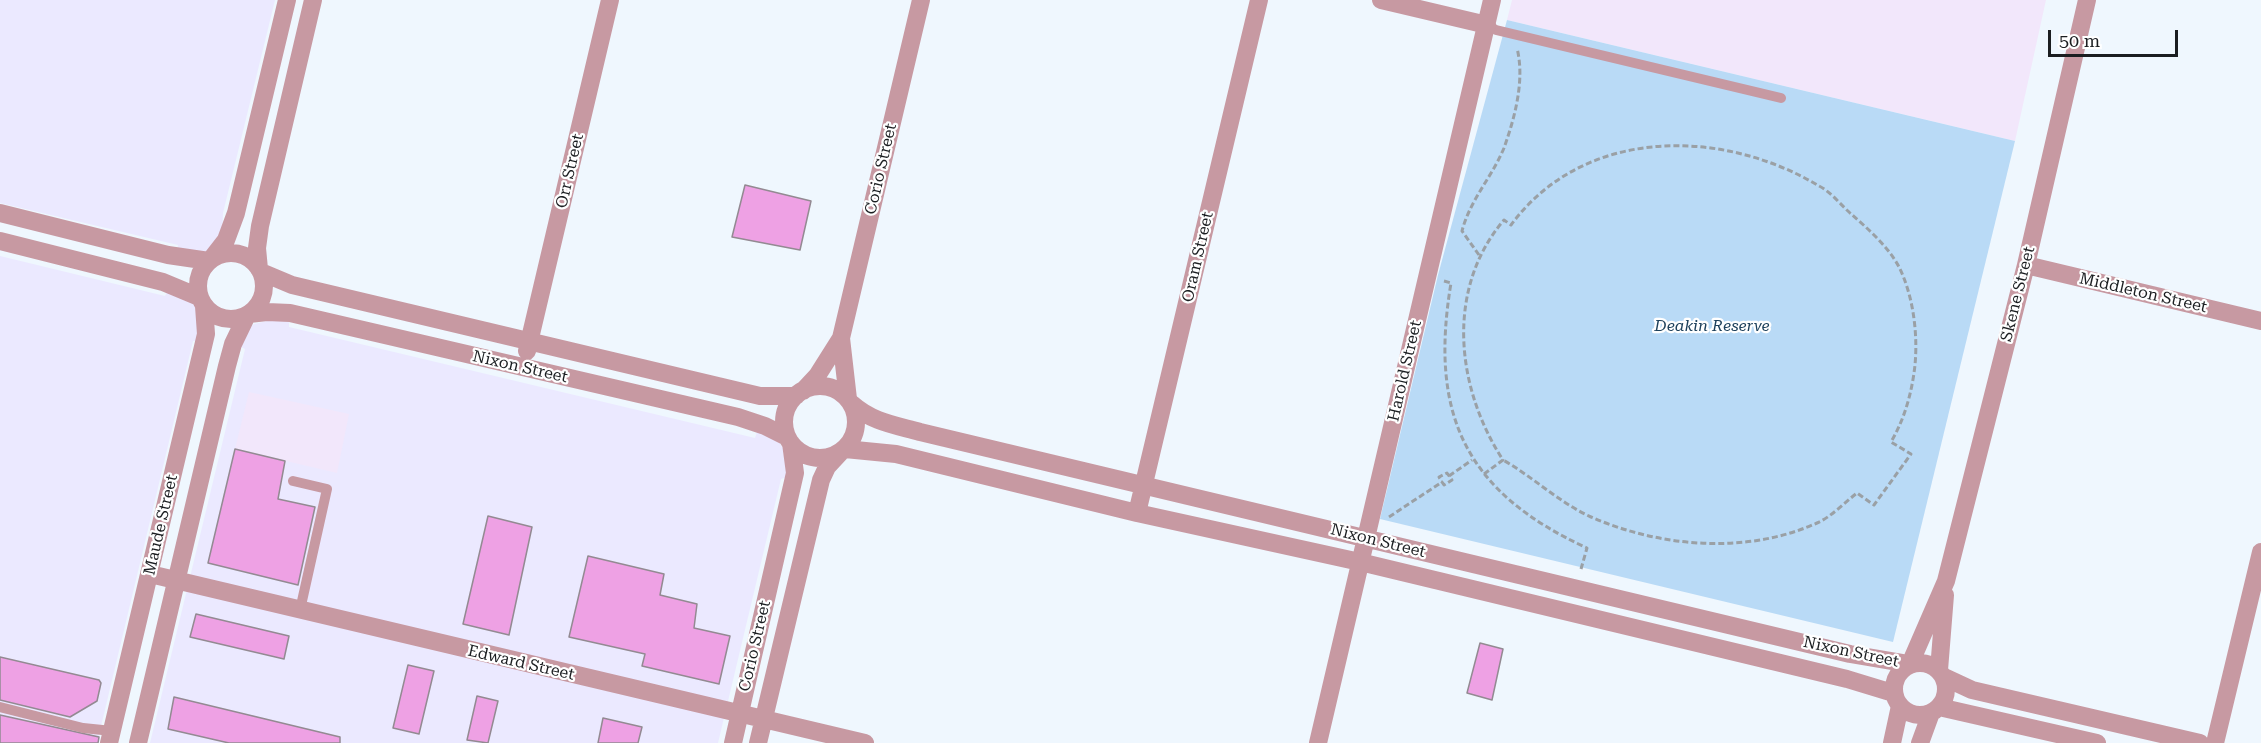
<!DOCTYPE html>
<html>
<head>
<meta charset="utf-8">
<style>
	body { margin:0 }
	#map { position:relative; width:2261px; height:743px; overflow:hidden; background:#eff7fe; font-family:"Roboto Serif",serif }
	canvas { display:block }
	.scale { position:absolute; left:2048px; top:30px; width:130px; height:27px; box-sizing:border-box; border:3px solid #1b1e21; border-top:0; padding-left:8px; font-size:18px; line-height:21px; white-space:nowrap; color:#1b1e21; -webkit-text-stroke:4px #fff; paint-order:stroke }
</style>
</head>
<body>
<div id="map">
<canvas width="2261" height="743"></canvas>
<div class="scale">50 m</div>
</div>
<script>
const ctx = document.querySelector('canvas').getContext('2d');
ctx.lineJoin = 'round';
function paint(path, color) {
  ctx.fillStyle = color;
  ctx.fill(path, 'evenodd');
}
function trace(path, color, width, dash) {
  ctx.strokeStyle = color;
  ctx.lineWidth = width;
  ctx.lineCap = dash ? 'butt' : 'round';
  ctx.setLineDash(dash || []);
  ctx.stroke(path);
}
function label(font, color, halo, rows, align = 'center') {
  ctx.font = font + ' "Roboto Serif",serif';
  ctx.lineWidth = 4.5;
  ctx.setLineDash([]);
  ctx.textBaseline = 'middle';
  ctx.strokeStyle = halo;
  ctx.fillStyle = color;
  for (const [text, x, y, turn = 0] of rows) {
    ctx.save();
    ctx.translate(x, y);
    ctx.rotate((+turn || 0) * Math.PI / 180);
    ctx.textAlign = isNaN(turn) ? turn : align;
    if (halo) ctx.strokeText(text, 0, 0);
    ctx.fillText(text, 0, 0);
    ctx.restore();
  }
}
paint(new Path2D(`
	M0,0H275L223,213L222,238L208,252H177L178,245L0,203Z
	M0,256L165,296L167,292L192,301L198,309V341H193L97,743H0Z
	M276,319L289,322V327L755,438L757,432L778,441L783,448L787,477L781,479L718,743H150L245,349L241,347L248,329L254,324Z`), '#ebe9ff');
paint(new Path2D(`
	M1512,0H2046L2015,141L1507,20Z
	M249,392L349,414L337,473L235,449Z`), '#f2e7fb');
paint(new Path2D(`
	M1507,20L2015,141L1893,642L1380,519L1438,275Z`), '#b9daf6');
const building = new Path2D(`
	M745,185L811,201L800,250L732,237Z
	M235,449L285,461L278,499L315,507L298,585L208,563Z
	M488,516L532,527L509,635L463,624Z
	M588,556L664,574L660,595L697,604L694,628L730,636L719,684L642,666L645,654L569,637Z
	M196,614L289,636L284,659L190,637Z
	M1480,643L1503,649L1492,700L1467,693Z
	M0,657L99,680L101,683L97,701L70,717L0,700Z
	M408,665L434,671L419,734L393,728Z
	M477,696L498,701L488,743L467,740Z
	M174,697L340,737V743H229L168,729Z
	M0,715L99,737L98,743H0Z
	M603,718L642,727L638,743H598Z`);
paint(building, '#eea1e4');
trace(building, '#938a92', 1.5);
trace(new Path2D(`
	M1479,255L1462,231C1470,200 1492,177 1504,148C1515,117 1525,80 1517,48
	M1444,281L1451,283C1429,414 1465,492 1587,548L1581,569
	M1484,474L1503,460C1456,388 1445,289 1504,220L1511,225C1583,127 1721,127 1819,186C1831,192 1840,204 1850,213C1867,228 1888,246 1899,267C1913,295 1918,333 1915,365C1912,392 1905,418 1891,442L1911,454L1874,505L1857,493C1844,503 1831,517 1817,523C1746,555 1660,547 1591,517C1560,503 1533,477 1503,460
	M1449,476L1472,460
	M1389,517L1442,482L1444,485L1452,480L1447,473L1439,477L1442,482`), '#9aa0a5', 3, [6, 3]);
trace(new Path2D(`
	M1487,25L1496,30L1781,98
	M293,481L327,489L300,610
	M0,707L83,728L112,731`), '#c799a2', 10);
trace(new Path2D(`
	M1381,0L1487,25
	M0,213L168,255L209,261
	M0,241L163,282L199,297
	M198 286a33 33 0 1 1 66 0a33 33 0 1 1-66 0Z
	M212,258L226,240L236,213L287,0
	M2026,265L2261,321
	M259,269L257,248L260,226L313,0
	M261,272L292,285L760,396H796
	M249,314L267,312L290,313L738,417L765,426L787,437
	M527,351L610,0
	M784 422a36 36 0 1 1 72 0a36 36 0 1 1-72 0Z
	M803,391L817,376L841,338
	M848,399L841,338L921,0
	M852,404C872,422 895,425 920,432L1850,654L1909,664
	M845,449L896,454L1137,513L1360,562L1847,679L1893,693
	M1137,513L1259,0
	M150,574L865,743
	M1894 689a26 26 0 1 1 52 0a26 26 0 1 1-52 0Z
	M1910,664L1946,581L2026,265L2087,0
	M1939,670L1945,595
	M1944,677L1972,690L2200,743
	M1939,707L2097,743
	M109,743L206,334L204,306
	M138,743L227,366L233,344L247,315
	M733,743L795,473L791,443
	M758,743L821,480L827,467L840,453
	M1318,743L1492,0
	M1892,743L1900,706
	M1920,743L1931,713
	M2215,743L2261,552`), '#c799a2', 18);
label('16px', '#1b1e21', '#fff', [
	["Corio Street",881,169,-77],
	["Orr Street",570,171,-77],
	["Oram Street",1198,257,-77],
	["Middleton Street",2143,293,13],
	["Skene Street",2018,294,-76],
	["Nixon Street",520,367,13],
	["Harold Street",1405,371,-77],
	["Maude Street",161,525,-77],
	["Nixon Street",1378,541,14],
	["Corio Street",755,646,-77],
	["Nixon Street",1851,652,12],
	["Edward Street",521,663,13]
]);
label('italic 16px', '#1d405b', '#fff', [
	["Deakin Reserve",1712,326]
]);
</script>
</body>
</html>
